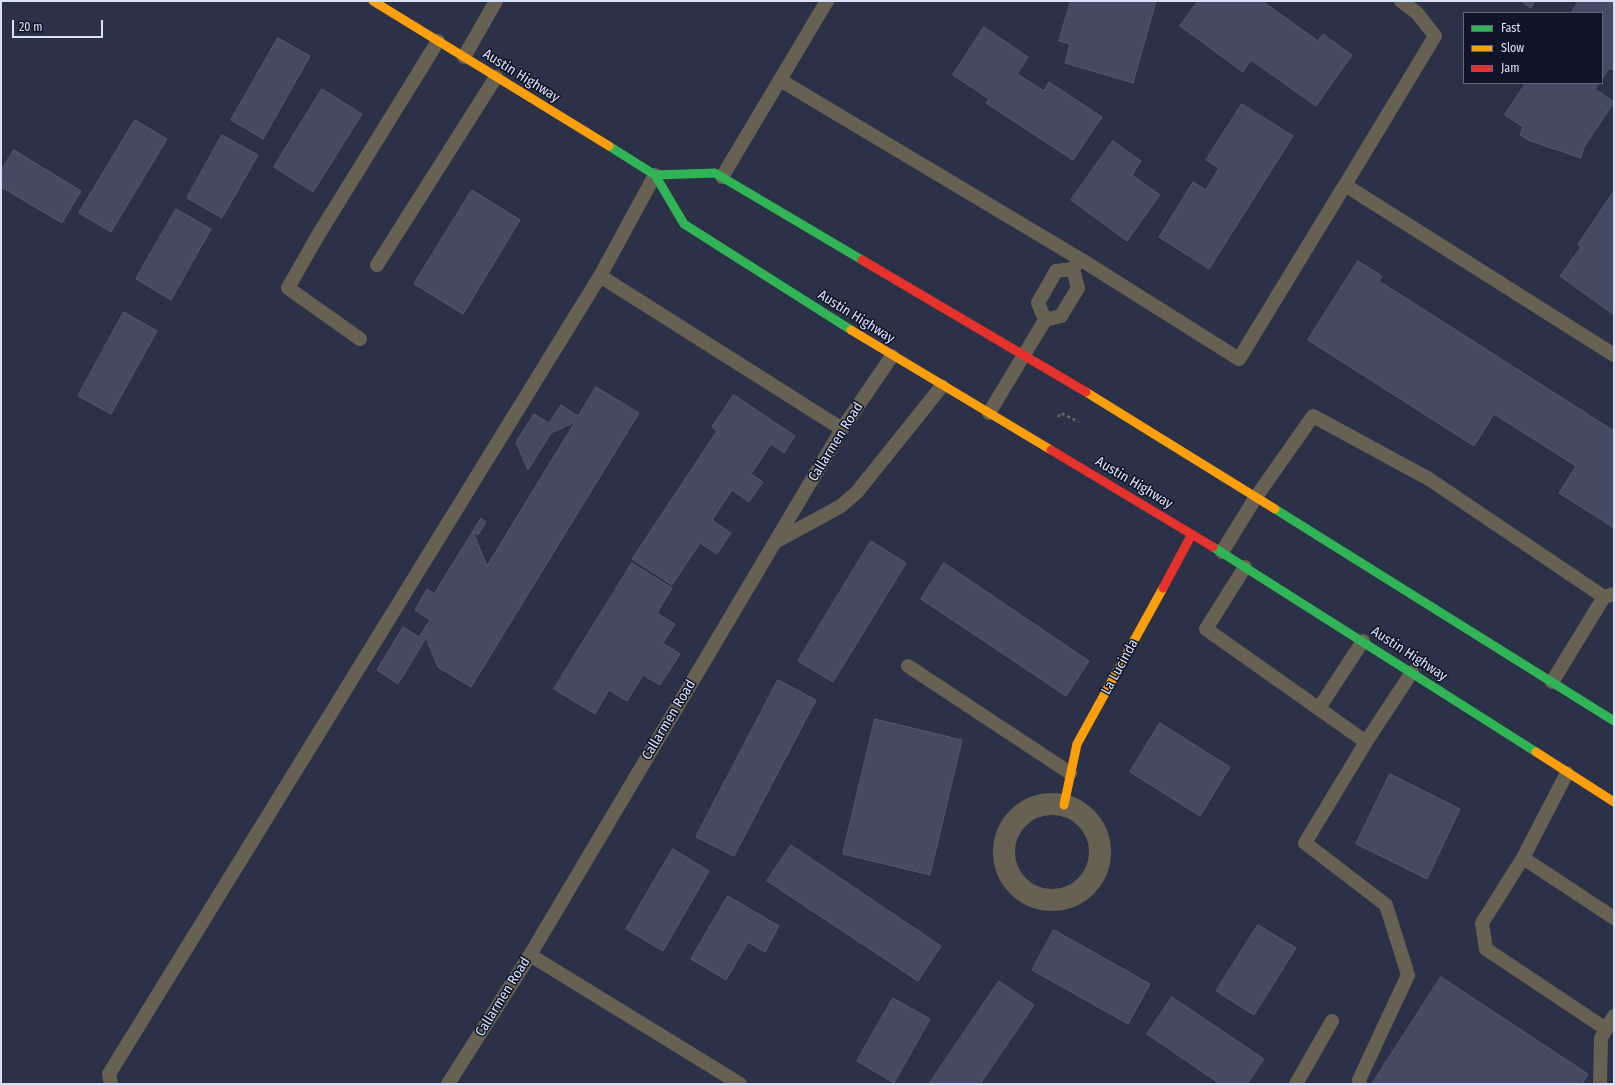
<!DOCTYPE html>
<html>
<head>
<meta charset="utf-8">
<style>
	body { margin:0 }
	#map { position:relative; width:1615px; height:1085px; overflow:hidden; background:#2b3146; font-family:"Fira Sans Condensed",sans-serif }
	canvas { display:block }
	.frame { position:absolute; inset:0; border:2px solid #d7e1fa; pointer-events:none }
	.legend { position:absolute; left:1463px; top:12px; width:140px; height:72px; box-sizing:border-box; background:#0f1526; border:1px solid #5f677b; margin:0; padding:5px 7px; list-style:none; font-size:12px; color:#d7e1fa }
	.legend li { display:flex; align-items:center; gap:8px; height:20px }
	.legend b { width:20px; border:1px solid #5f677b }
	.scale { position:absolute; left:12px; top:20px; width:91px; height:18px; box-sizing:border-box; border:2px solid #d7e1fa; border-top:0; padding-left:5px; font-size:12px; line-height:14px; white-space:nowrap; color:#d7e1fa; -webkit-text-stroke:3px #0f1526; paint-order:stroke }
</style>
</head>
<body>
<div id="map">
<canvas width="1615" height="1085"></canvas>
<div class="frame"></div>
<ul class="legend">
<li><b style="height:5px;background:#30b455"></b>Fast</li>
<li><b style="height:5px;background:#ff9f0a"></b>Slow</li>
<li><b style="height:5px;background:#e5322d"></b>Jam</li>
</ul>
<div class="scale">20 m</div>
</div>
<script>
const ctx = document.querySelector('canvas').getContext('2d');
ctx.lineJoin = 'round';
function paint(path, color) {
  ctx.fillStyle = color;
  ctx.fill(path, 'evenodd');
}
function trace(path, color, width, dash) {
  ctx.strokeStyle = color;
  ctx.lineWidth = width;
  ctx.lineCap = dash ? 'butt' : 'round';
  ctx.setLineDash(dash || []);
  ctx.stroke(path);
}
function label(font, color, halo, rows, align = 'center') {
  ctx.font = font + ' "Fira Sans Condensed",sans-serif';
  ctx.lineWidth = 3;
  ctx.setLineDash([]);
  ctx.textBaseline = 'middle';
  ctx.strokeStyle = halo;
  ctx.fillStyle = color;
  for (const [text, x, y, turn = 0] of rows) {
    ctx.save();
    ctx.translate(x, y);
    ctx.rotate((+turn || 0) * Math.PI / 180);
    ctx.textAlign = isNaN(turn) ? turn : align;
    if (halo) ctx.strokeText(text, 0, 0);
    ctx.fillText(text, 0, 0);
    ctx.restore();
  }
}
const building = new Path2D(`
	M1071,1H1156L1133,83L1065,63L1070,44L1059,41Z
	M1198,1H1262L1318,41L1323,34L1352,55L1316,106L1251,60L1243,72L1180,26Z
	M1521,1H1535L1531,8Z
	M1579,1H1614V70L1609,68L1602,79V13H1571Z
	M984,27L1028,57L1017,74L1044,91L1049,82L1102,117L1073,160L986,103L989,99L953,75Z
	M278,38L310,56L263,139L231,120Z
	M1526,83H1599L1595,89L1614,102L1584,147L1581,158L1530,141L1520,135L1523,127L1505,115Z
	M322,89L362,114L313,192L274,167Z
	M1242,104L1293,136L1209,269L1159,237L1193,182L1206,190L1219,168L1206,160Z
	M135,120L167,139L111,232L79,213Z
	M222,135L258,155L222,218L187,198Z
	M1113,141L1141,161L1132,175L1160,195L1127,241L1071,200Z
	M14,150L81,191L62,223L1,187V171Z
	M472,190L520,220L463,314L414,284Z
	M1614,191V315L1560,276L1581,247L1578,245Z
	M176,209L211,229L171,300L136,279Z
	M1358,261L1382,276L1379,281L1614,431V528L1559,493L1576,466L1494,414L1474,446L1308,340Z
	M124,312L157,331L111,414L78,396Z
	M596,387L639,413L471,687L438,667L426,638L398,684L377,670L403,627L419,637L430,620L415,610L427,589L434,594L481,518L486,522L478,535L473,532L487,566L575,422L551,433L528,470L516,442L534,414L549,423L561,405L578,416Z
	M734,395L795,436L784,453L771,444L751,474L763,482L749,502L732,490L712,520L731,533L717,554L700,543L672,585L632,559L717,431L712,427Z
	M871,541L906,563L833,682L798,661Z
	M632,563L672,588L657,613L675,624L663,643L680,654L660,685L643,675L627,701L609,690L595,714L554,689Z
	M944,563L1089,661L1066,696L921,599Z
	M778,680L816,700L734,856L696,837Z
	M875,719L962,740L930,875L843,854Z
	M1160,723L1230,767L1200,816L1130,772Z
	M1390,774L1460,809L1427,879L1356,844Z
	M791,845L941,946L918,981L767,881Z
	M673,849L709,871L663,951L626,929Z
	M728,896L779,926L765,952L748,942L726,980L691,959Z
	M1258,925L1296,948L1254,1015L1216,991Z
	M1054,930L1150,984L1128,1024L1032,970Z
	M1441,977L1588,1074L1582,1084H1372Z
	M999,981L1034,1005L980,1084H929Z
	M1172,997L1264,1059L1247,1084H1220L1147,1034Z
	M893,998L930,1019L894,1083L857,1061Z`);
paint(building, '#434a61');
trace(building, '#54596b', 1);
trace(new Path2D(`
	M1058,417L1061,413L1079,422`), '#6b6965', 2.5, [3, 3]);
trace(new Path2D(`
	M464,57L496,1
	M780,80L1080,259L1239,359L1345,185L1614,355
	M722,177L827,1
	M1345,185L1435,36L1417,13L1401,1
	M377,265L496,77
	M600,276L842,429
	M1045,320L1061,316L1078,288L1073,269
	M360,339L288,288L317,237L438,41
	M989,413L1045,320L1038,303L1056,271L1073,269L1080,259
	M775,542L841,506L857,492L942,386
	M1222,552L1256,497L1313,416L1429,479L1604,597L1614,594
	M1245,567L1206,629L1366,742
	M908,666L1070,773
	M1552,682L1604,597
	M1319,708L1363,641
	M1567,773L1523,858L1482,923L1486,949L1606,1029
	M1523,858L1614,918
	M530,955L740,1084
	M111,1084L109,1074L600,276L655,175
	M448,1084L530,955L842,429L892,356
	M1296,1084L1332,1021
	M1360,1084L1359,1080L1408,975L1386,905L1305,843L1366,742L1412,672
	M1600,1084L1601,1038L1614,1016`), '#676153', 14);
trace(new Path2D(`
	M1004 852a48 48 0 1 1 96 0a48 48 0 1 1-96 0Z`), '#676153', 22);
trace(new Path2D(`
	M609,146L655,175L684,224L851,330
	M655,175L715,173L862,260
	M1275,509L1614,721
	M1213,547L1536,752`), '#30b455', 9);
trace(new Path2D(`
	M373,1L609,146
	M851,330L1051,450
	M1086,392L1275,509
	M1536,752L1614,802
	M1064,805L1077,744L1163,588`), '#ff9f0a', 9);
trace(new Path2D(`
	M862,260L1086,392
	M1051,450L1213,547
	M1163,588L1192,534`), '#e5322d', 9);
label('14px', '#d7e1fa', '#0f1526', [
	["Austin Highway",521,76,32],
	["Austin Highway",856,317,32],
	["Callarmen Road",836,442,-58],
	["Austin Highway",1134,483,31],
	["Austin Highway",1409,654,33],
	["La Lucinda",1120,667,-61],
	["Callarmen Road",669,720,-59],
	["Callarmen Road",503,997,-58]
]);
</script>
</body>
</html>
